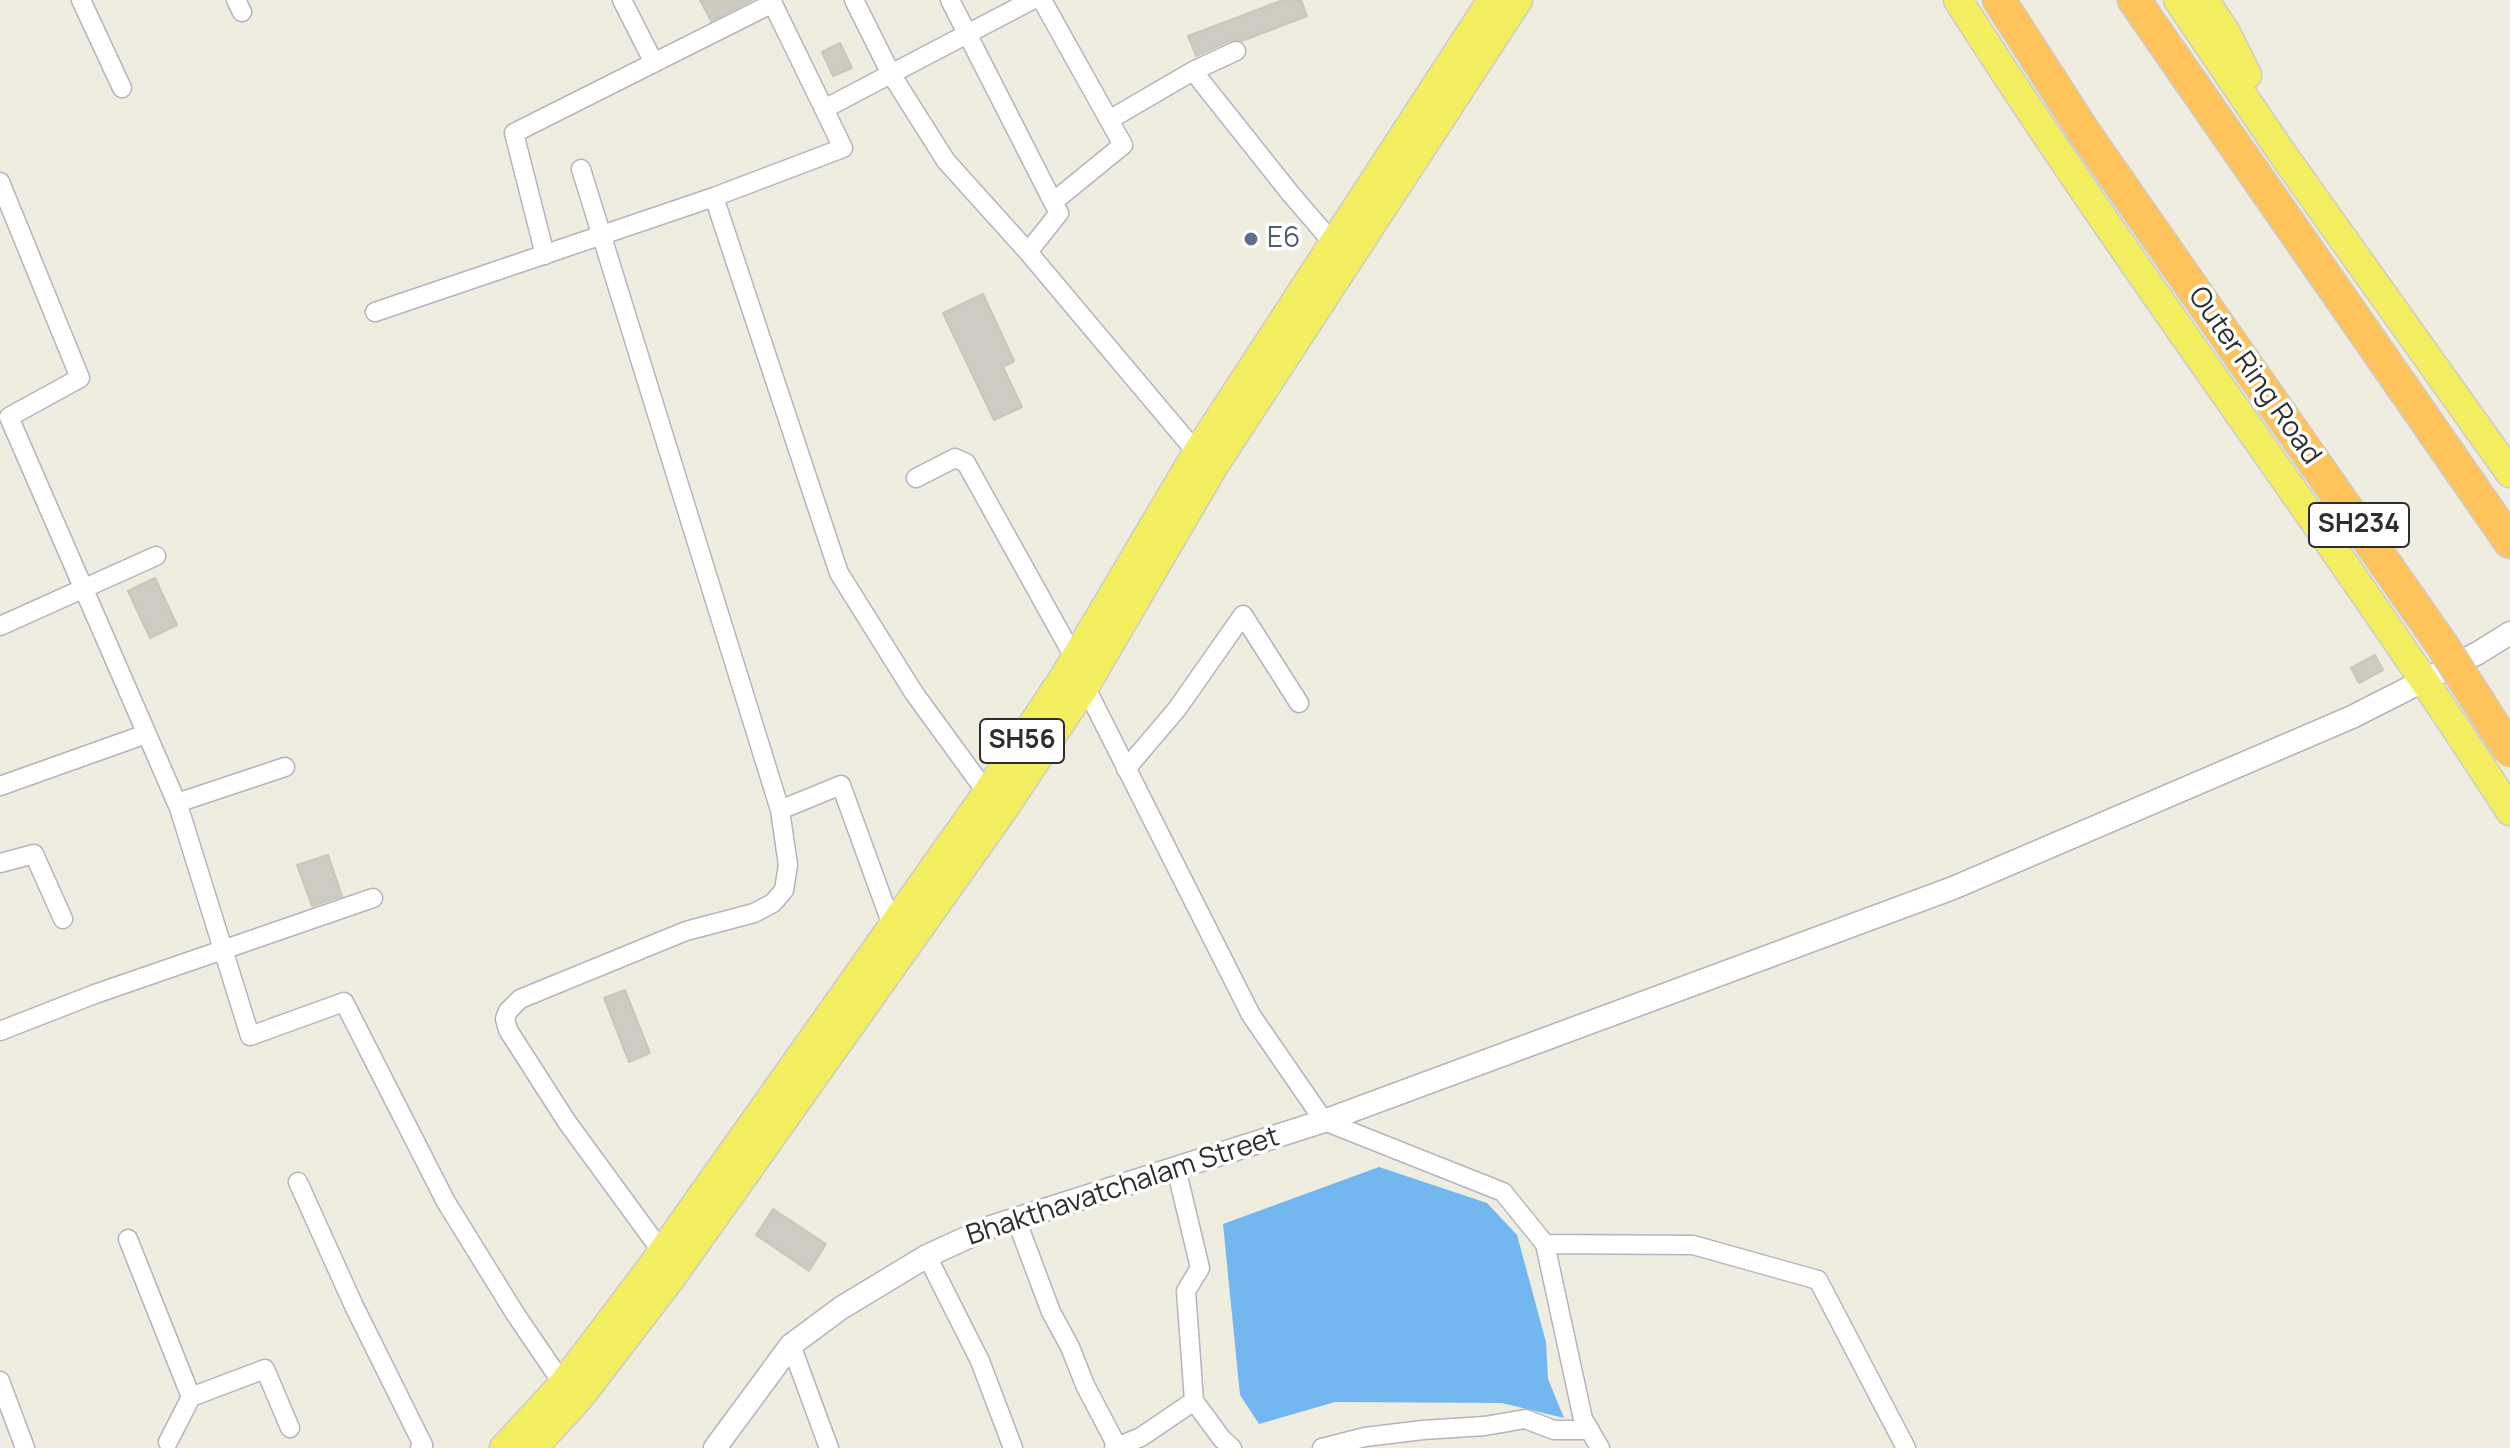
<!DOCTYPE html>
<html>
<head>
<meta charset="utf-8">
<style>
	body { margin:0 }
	canvas { display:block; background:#efece0 }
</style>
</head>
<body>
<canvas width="2510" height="1448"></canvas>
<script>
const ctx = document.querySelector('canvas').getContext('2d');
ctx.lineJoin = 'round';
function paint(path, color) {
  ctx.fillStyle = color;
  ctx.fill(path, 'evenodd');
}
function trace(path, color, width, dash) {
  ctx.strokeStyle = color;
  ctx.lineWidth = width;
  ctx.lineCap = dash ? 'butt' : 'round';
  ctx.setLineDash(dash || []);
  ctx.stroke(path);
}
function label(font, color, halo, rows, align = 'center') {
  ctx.font = font + ' Manrope,sans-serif';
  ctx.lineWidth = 7;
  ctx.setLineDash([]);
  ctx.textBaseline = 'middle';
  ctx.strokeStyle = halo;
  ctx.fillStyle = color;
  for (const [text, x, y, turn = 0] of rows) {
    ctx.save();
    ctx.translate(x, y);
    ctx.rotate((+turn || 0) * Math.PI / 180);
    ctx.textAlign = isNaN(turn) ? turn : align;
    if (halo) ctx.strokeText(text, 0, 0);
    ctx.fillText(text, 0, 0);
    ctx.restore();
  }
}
paint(new Path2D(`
	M1379,1167L1487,1203L1517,1235L1546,1342L1548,1379L1564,1418L1502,1403L1335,1402L1259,1424L1240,1395L1223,1224Z`), '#73b7f1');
const building = new Path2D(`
	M700,0H752L711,21Z
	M1283,0H1301L1307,16L1242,41L1231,40L1196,56L1188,36Z
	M840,43L852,68L833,76L822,52Z
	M983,294L1014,361L1003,367L1022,407L994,420L943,313Z
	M155,578L177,625L150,638L128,591Z
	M2375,655L2383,670L2359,683L2351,668Z
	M328,855L342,896L312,906L297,865Z
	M625,990L650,1053L629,1062L604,998Z
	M773,1209L826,1244L809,1271L756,1235Z`);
paint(building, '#cecbc3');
trace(building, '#cbc8b9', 2);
const minor = new Path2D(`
	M81,0L122,88
	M236,0L242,12
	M622,0L654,63
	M854,0L891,74L946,161L1028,252L1197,453
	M950,0L1053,202
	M1193,71L1236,51
	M824,109L1032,0
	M1109,120L1193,71L1290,193L1333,243
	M581,169L780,810L841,785L893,928
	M0,182L80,378L9,417L179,808L250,1036L344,1002L446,1202L516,1315L563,1384
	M714,197L839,573L914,693L987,793L993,798
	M1028,252L1059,213L1053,202L1123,145L1042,0
	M545,255L514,133L773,3
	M375,312L714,197L843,148L771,0
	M916,478L955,458L966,463L1075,659
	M0,626L156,556
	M1085,686L1251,1015L1324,1121L1503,1192L1545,1244L1583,1419L1600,1448
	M1126,769L1177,709L1243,615L1299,703
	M0,786L146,734
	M177,803L285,767
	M0,863L34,854L63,919
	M0,1031L95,994L373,898
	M1176,1168L1200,1268L1186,1291L1194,1401L1222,1439L1232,1448
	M298,1182L354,1306L423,1445L420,1448
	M1016,1219L1051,1312L1070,1347L1085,1385L1118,1448
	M128,1239L191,1397L168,1442
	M1545,1244L1693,1245L1818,1280L1906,1448
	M662,1252L567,1122L508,1030L505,1019L508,1011L520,999L686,931L754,913L773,903L784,890L788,865L780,810
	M927,1256L980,1361L1013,1448
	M791,1345L829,1448
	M0,1381L25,1448
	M191,1397L265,1369L290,1428
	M1114,1448L1141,1437L1194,1401
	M1322,1448L1365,1437L1423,1430L1485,1426L1525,1419L1554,1430H1590`);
const tertiary = new Path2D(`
	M715,1448L791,1345L841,1308L927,1256L988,1228L1324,1121L1953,888L2352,717L2478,653L2510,633`);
const primary = new Path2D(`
	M1958,0C2134,276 2333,536 2510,811
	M2178,0L2284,156L2510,473
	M2204,0L2225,31L2247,75
	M504,1448L563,1384L653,1265L987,793L1066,674L1197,453L1492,0
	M533,1448L579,1398L671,1278L1005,807L1085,686L1215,464L1518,0`);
const motorway = new Path2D(`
	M1999,0L2084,132L2203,303
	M2134,0L2510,542`);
trace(minor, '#b4b4c1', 21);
trace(tertiary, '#b4b4c1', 25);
trace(primary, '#cdcdcd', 31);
trace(motorway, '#cdcdcd', 35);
trace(minor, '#fff', 18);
trace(tertiary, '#fff', 22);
trace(primary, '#f4ee61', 28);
trace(motorway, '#ffc35b', 32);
const motorwayBridge = new Path2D(`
	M2203,303L2442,645L2510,751`);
trace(motorwayBridge, '#cdcdcd', 35, []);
trace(motorwayBridge, '#ffc35b', 32);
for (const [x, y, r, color] of [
	[1251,239,8,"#5c6f8a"]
]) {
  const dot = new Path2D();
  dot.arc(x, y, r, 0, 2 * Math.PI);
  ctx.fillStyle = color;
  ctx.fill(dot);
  trace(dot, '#fff', 3);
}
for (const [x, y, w] of [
	[2359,525,100],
	[1022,741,84]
]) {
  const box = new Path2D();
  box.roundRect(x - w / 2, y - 22, w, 44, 6);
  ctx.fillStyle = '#fff';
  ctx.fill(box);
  trace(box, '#2e2e2e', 2);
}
label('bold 26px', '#2e2e2e', null, [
	["SH234",2359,525],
	["SH56",1022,741]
]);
label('28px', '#4e5e75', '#fff', [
	["E6",1267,239]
], 'left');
label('28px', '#2e2e2e', '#fff', [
	["Outer Ring Road",2254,376,55],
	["Bhakthavatchalam Street",1123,1187,-18]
]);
</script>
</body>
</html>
